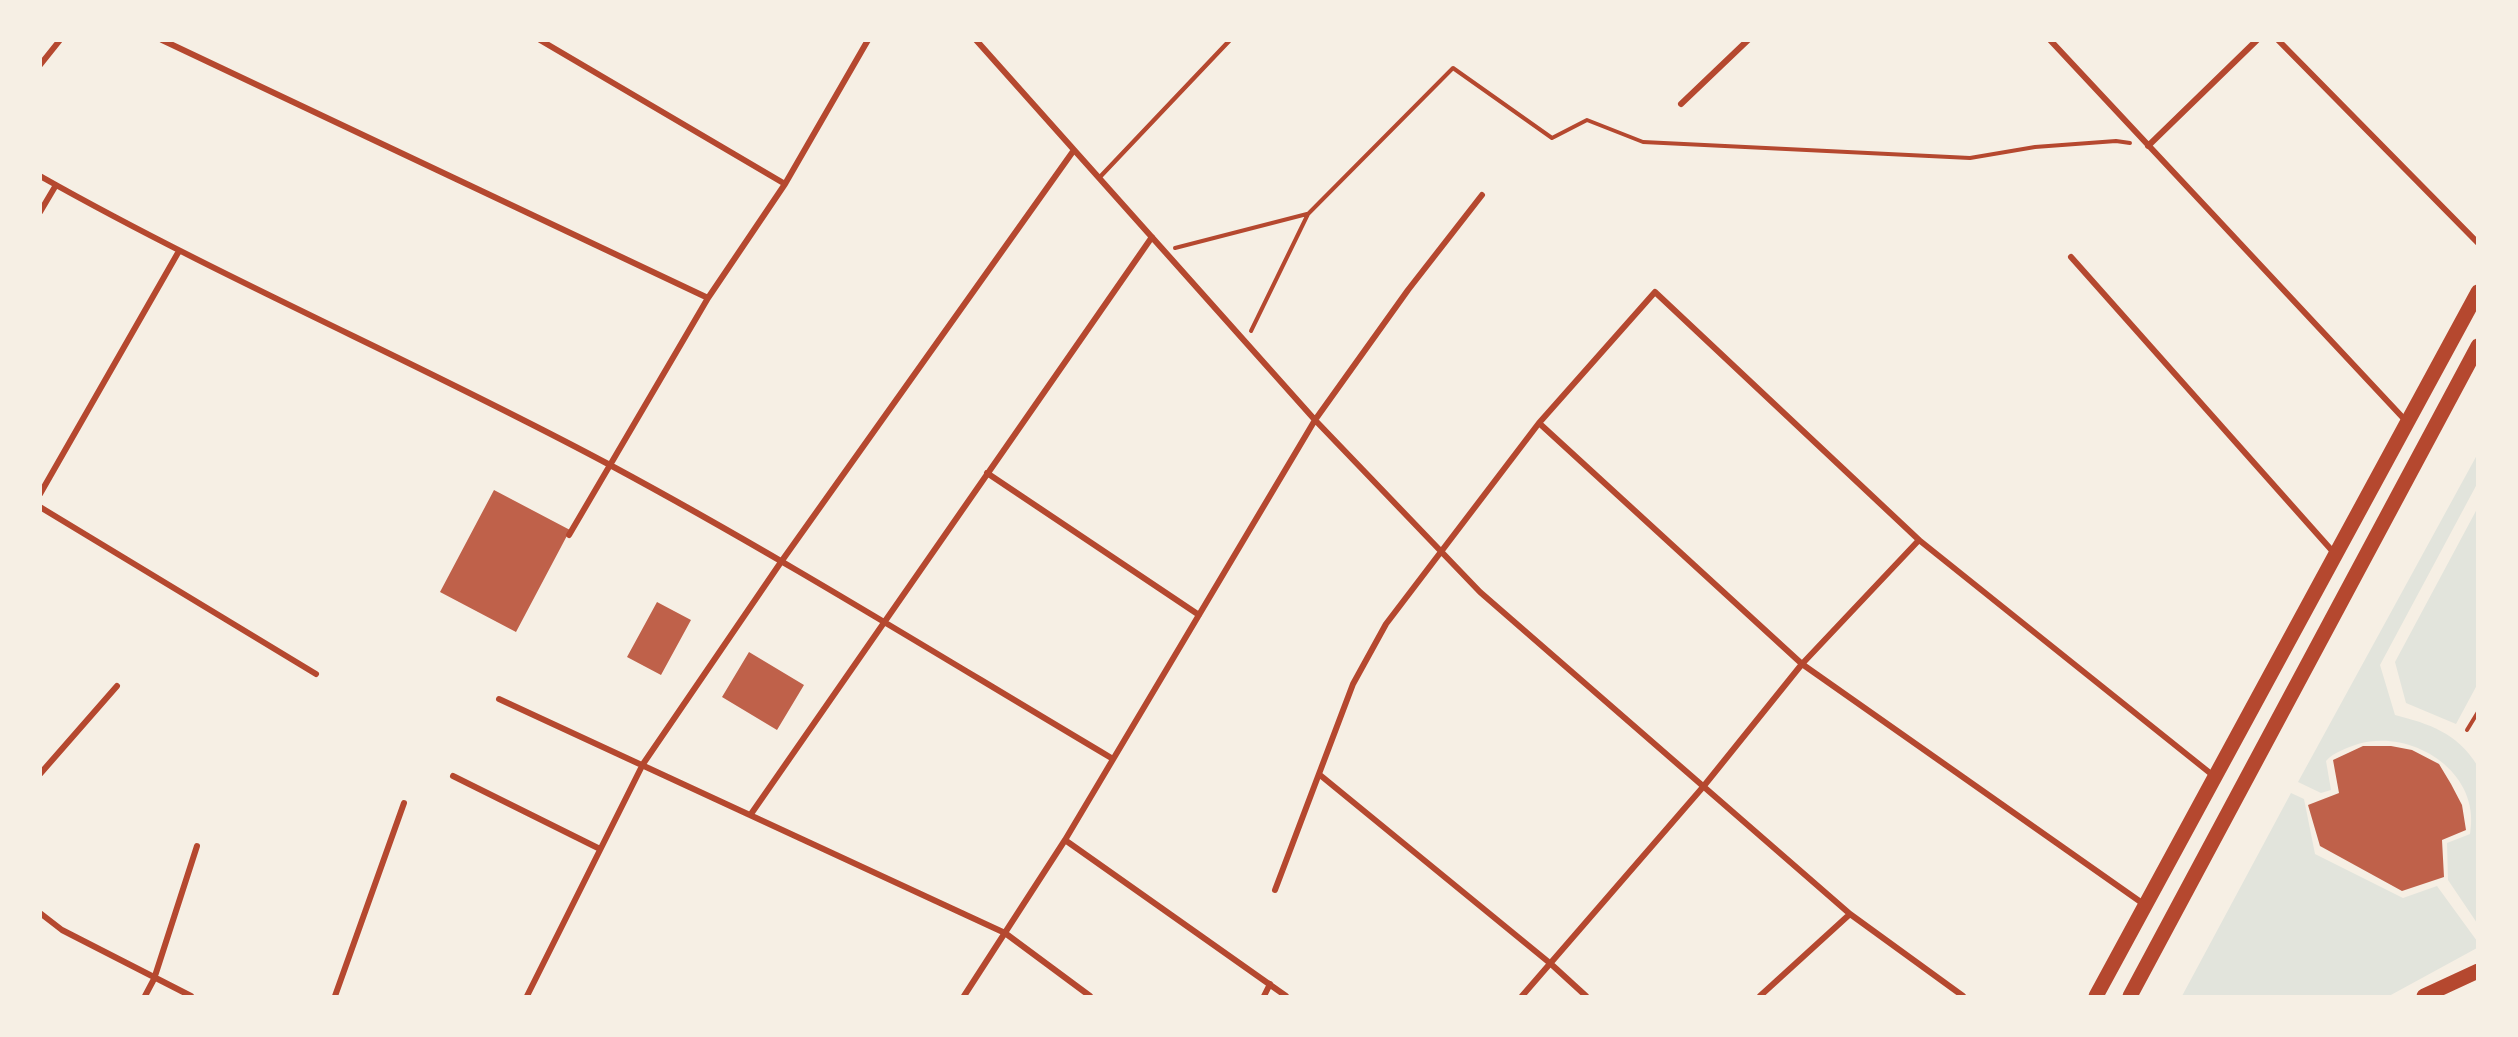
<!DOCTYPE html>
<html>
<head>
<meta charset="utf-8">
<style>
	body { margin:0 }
	#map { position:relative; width:2518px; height:1037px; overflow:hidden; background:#f6efe4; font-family:"PT Sans",sans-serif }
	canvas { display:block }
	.frame { position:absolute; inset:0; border:42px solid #f6efe4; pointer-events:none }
</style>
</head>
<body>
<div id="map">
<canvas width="2518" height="1037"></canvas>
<div class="frame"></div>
</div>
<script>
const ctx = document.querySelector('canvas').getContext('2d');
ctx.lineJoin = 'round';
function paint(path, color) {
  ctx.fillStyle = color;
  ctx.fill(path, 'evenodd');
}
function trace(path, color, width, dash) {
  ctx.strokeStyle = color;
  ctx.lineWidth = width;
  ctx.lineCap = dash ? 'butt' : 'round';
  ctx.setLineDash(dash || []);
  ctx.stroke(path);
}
paint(new Path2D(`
	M2477,455V484L2380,665L2395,715C2430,724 2457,733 2477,765V923L2448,880L2447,843L2470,834C2482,772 2412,728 2358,744C2347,748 2334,752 2326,761L2331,790L2321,793L2298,782Z
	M2477,509V685L2456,724L2406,703L2395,662Z
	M2291,793L2304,799L2315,854L2403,898L2437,886L2477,941V948L2389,996H2182Z`), '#e2e4dc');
paint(new Path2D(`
	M494,490L570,530L516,632L440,592Z
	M657,602L691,620L661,675L627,657Z
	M749,652L804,685L777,730L722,697Z
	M2363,746H2391L2412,750L2439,764L2451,784L2462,805L2466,830L2442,840L2444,877L2402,891L2320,846L2308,805L2339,793L2333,760Z`), '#bf614a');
trace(new Path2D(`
	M1175,248L1307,214
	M1251,331L1308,214L1453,68L1552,138L1587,120L1643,142L1970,158L2035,147L2116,141L2130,143
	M2467,730L2478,712`), '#b5482f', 4);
trace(new Path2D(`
	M1099,178L1230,40`), '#b5482f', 4.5);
trace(new Path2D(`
	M162,40L708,298
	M540,40L785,184
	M976,40L1315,420L1480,592L1850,914L1963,996
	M2050,40L2406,421
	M2278,40L2478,243
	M40,65L60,40
	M1681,104L1748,40
	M2148,146L2257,40
	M40,176C226,281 422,364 610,465C781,557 946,660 1113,759
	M40,212L56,185
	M2071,257L2335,554
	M1539,423L1802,664L2145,905
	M987,473L1199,615
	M40,494L179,251
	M40,507L316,674
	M569,535L708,298L785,184L868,40
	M499,699L1005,933L1090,996
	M40,774L117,686
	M1320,775L1551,964L1586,996
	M453,776L600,849
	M751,814L1152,237
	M1065,840L1286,996
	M1275,890L1353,684L1386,624L1539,423L1655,292L1919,540L2215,777
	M40,913L62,930L191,996
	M145,996L154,979L197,846
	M335,996L404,803
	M527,996L643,764L781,562L1074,150
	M964,996L1065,840L1315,420L1408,290L1482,195
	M1264,996L1270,984
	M1522,996L1703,787L1802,664L1919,540
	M1760,996L1850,914`), '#b5482f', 6);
trace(new Path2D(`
	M2096,996L2478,292
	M2130,996L2478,346
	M2424,996L2478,971`), '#b5482f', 15);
</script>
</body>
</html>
